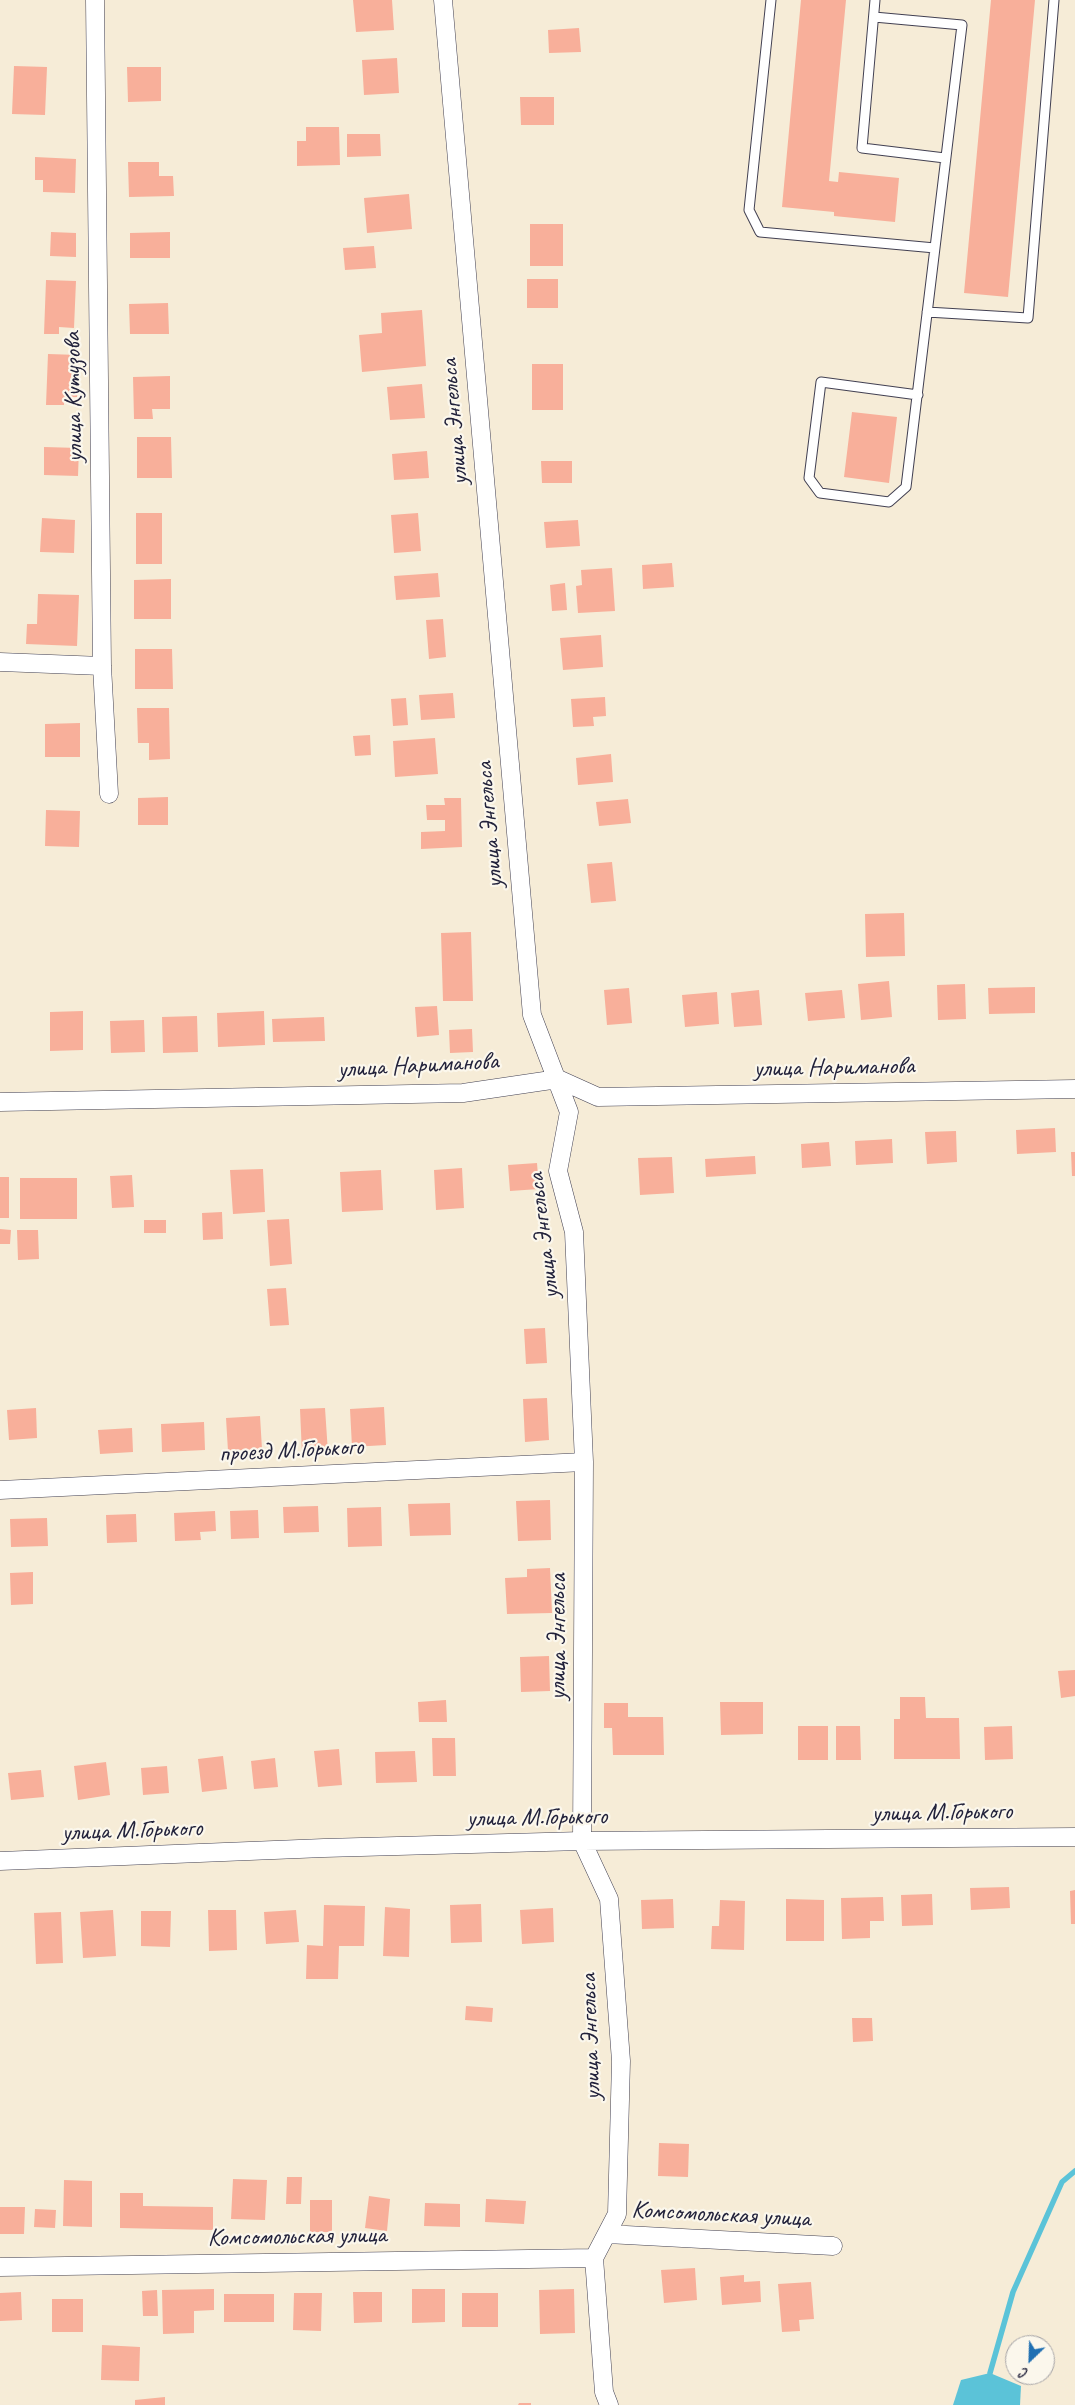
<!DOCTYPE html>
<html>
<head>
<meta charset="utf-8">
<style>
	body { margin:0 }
	#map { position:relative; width:1075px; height:2405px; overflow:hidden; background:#f6ecd7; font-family:Caveat,sans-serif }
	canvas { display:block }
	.north { position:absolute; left:1005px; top:2335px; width:50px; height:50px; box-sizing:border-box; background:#fbf7ec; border:1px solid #a4a2a5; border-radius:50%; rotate:204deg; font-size:14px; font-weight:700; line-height:20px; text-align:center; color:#22223b }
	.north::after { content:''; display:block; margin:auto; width:18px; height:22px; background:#1f6fb2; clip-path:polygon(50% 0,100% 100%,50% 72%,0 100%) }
</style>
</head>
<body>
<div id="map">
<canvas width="1075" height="2405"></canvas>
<div class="north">С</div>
</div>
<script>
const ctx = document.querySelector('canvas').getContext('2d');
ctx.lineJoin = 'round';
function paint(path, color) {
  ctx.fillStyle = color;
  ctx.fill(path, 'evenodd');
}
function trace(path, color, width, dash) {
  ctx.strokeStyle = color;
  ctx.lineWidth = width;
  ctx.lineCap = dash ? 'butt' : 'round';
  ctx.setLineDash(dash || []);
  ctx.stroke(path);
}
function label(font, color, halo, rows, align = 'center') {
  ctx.font = font + ' Caveat,sans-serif';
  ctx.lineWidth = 4.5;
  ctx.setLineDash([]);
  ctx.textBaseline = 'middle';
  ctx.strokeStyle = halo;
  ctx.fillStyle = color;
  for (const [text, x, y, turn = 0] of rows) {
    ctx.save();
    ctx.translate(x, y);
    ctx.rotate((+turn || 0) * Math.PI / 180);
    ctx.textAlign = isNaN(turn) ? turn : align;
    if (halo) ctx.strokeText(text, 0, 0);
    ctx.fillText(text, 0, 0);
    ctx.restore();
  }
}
paint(new Path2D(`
	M990,2373L1021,2386L1020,2405H953L961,2380Z`), '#5bc3d8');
trace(new Path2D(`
	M990,2373L1013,2292L1062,2182L1075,2171`), '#5bc3d8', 5.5);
paint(new Path2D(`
	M353,0H392L394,30L356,32Z
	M801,0H846L829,181L838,182L839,172L899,178L895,222L834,216V212L782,207Z
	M991,0H1035L1008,297L964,293Z
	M579,28L581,52L549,53L548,30Z
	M397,58L399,93L364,95L362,60Z
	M14,66L47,67L45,115L12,114Z
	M127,67H161V101L128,102Z
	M520,97H554V125H521Z
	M306,127H339L340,165L297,166V141H306Z
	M347,134H380L381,156L347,157Z
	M35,157L76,159L75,193L43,192V180H35Z
	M128,162H159V176H173L174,196L129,197Z
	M409,194L412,229L367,233L364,198Z
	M530,224H563V266H530Z
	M51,232L76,233V257L50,256Z
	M170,232V258H130V233Z
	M374,246L376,268L345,270L343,248Z
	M527,279H558V308H527Z
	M46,280L76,281L74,328L59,327V334H44Z
	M168,303L169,334H130L129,304Z
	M422,310L426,366L362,372L359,335L382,333L381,313Z
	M48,354L79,355L77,397H64V405H46Z
	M532,364H563V410H532Z
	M170,376V409H152L153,419H134L133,377Z
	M422,384L425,418L390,420L387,387Z
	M852,412L897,417L889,483L844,477Z
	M137,437H171L172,478H137Z
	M44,447L79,448L78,476L44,475Z
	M427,451L429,478L394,480L392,454Z
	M541,461H572V483H542Z
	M136,513H162V564H136Z
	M418,513L421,551L394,553L391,515Z
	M42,518L75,520L74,553L40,552Z
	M578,520L580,546L546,548L544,522Z
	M672,563L674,587L643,589L642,565Z
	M612,568L615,611L578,613L576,586L582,585L581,570Z
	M438,573L440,597L396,600L394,576Z
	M171,579V619H134V580Z
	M565,583L567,610L552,611L550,585Z
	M38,594L79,595L77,646L26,644L27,624H37Z
	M443,619L446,657L429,659L426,620Z
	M601,635L603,667L563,670L560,638Z
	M135,649H172L173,689H135Z
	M453,693L455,718L421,720L419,695Z
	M605,697L606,716L593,717L594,726L573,727L571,699Z
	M406,698L408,725L393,726L391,699Z
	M137,708H169L170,759L149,760V743H138Z
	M80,723V757H45V724Z
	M370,735L371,755L355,756L353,736Z
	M435,738L438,774L395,777L393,741Z
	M611,754L613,782L578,785L576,758Z
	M168,797V825H138V798Z
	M444,798H461L462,847L421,849V832L445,831V820H427L426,805H445Z
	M628,799L631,823L599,826L596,802Z
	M46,810L80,811L79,847L45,846Z
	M612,862L616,901L591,903L587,864Z
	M904,913L905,956L866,957L865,914Z
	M471,932L473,1001H443L441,933Z
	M889,981L892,1017L861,1020L858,984Z
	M965,984L966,1019L938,1020L937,985Z
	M1035,987V1013L989,1014L988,988Z
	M629,988L632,1023L607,1025L604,990Z
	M759,990L762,1025L734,1027L731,993Z
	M842,990L845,1018L808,1021L805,993Z
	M717,992L719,1024L685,1027L682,995Z
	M437,1006L439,1035L417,1037L415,1007Z
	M83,1011V1050L50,1051V1012Z
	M264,1011L265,1045L218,1047L217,1013Z
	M197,1016L198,1052L163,1053L162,1017Z
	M324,1017L325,1041L273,1042L272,1019Z
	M144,1020L145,1052L111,1053L110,1021Z
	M472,1029L473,1052L450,1053L449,1030Z
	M1055,1128L1056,1152L1017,1154L1016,1130Z
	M956,1131L957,1162L927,1164L925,1132Z
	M892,1139L893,1163L856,1165L855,1141Z
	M829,1142L831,1166L802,1168L801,1144Z
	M1071,1152H1075V1176H1072Z
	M755,1156L756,1174L706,1177L705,1159Z
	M672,1157L674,1193L640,1195L638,1158Z
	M537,1163L539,1189L510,1191L508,1165Z
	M462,1168L464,1208L436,1210L434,1170Z
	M263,1169L265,1212L233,1214L230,1170Z
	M381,1170L383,1210L342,1212L340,1172Z
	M132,1175L134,1207L112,1208L110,1176Z
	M0,1177H9V1218H0Z
	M20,1178H77V1219H20Z
	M222,1212L223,1239L203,1240L202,1213Z
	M289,1219L292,1264L270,1266L267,1220Z
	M144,1220H166V1233H144Z
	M0,1229L11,1230L10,1244H0Z
	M17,1230H38L39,1259L18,1260Z
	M286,1288L289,1325L270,1326L267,1289Z
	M545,1328L547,1363L526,1364L524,1329Z
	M547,1398L549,1440L525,1442L523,1399Z
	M384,1407L386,1445L352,1447L350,1409Z
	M36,1408L37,1438L9,1440L7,1410Z
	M325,1408L328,1453L302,1454L300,1409Z
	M260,1416L262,1449L228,1451L226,1418Z
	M204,1422L205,1450L162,1452L161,1424Z
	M132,1428L133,1452L100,1454L98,1430Z
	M550,1500L551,1540L518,1541L516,1501Z
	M450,1503L451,1535L410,1536L408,1504Z
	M318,1506L319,1532L284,1533L283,1507Z
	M381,1507L382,1546L348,1547L347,1508Z
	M258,1510L259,1538L231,1539L230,1511Z
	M215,1511L216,1531L200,1532L201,1540L175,1541L174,1513Z
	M136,1514L137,1542L107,1543L106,1515Z
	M47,1518L48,1546L11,1547L10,1519Z
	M550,1568L552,1613L507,1614L505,1578L527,1577V1569Z
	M33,1572V1604L11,1605L10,1573Z
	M549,1656L550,1691L521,1692L520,1657Z
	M1075,1670V1696L1061,1698L1058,1671Z
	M900,1697H925L926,1718H959L960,1759H894V1719H900Z
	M446,1700L447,1722H419L418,1702Z
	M720,1702H763V1734L721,1735Z
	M604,1703H628V1717H663L664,1755H613L612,1728H604Z
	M798,1726H828V1760H798Z
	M836,1726H860L861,1760H836Z
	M1012,1726L1013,1759L985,1760L984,1727Z
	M432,1738H455L456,1776H433Z
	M339,1749L342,1785L318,1787L314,1751Z
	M415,1751L417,1782L376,1783L375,1752Z
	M223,1756L227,1789L202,1792L198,1759Z
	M275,1758L278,1787L254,1789L251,1761Z
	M106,1762L110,1795L78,1800L74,1766Z
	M167,1766L169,1793L143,1795L141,1768Z
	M41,1770L44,1797L11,1800L8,1773Z
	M1009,1887L1010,1908L971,1910L970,1888Z
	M1075,1890V1924H1071L1070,1891Z
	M932,1894L933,1925L902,1926L901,1895Z
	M883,1897L884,1921H870V1938L842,1939L841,1898Z
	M673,1899L674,1928L642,1929L641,1900Z
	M786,1899L824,1900V1941H786Z
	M720,1900L745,1901L744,1950L711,1949L712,1926H719Z
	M481,1904L482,1942L451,1943L450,1905Z
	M324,1905L365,1906L364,1946H339L338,1979H306L307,1945L323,1946Z
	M385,1907L410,1909L409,1957L383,1956Z
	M553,1908L554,1942L522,1944L520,1910Z
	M113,1910L116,1956L83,1958L80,1912Z
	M208,1910H236L237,1950L209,1951Z
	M296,1910L299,1942L266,1944L264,1912Z
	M141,1911H171L170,1947L141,1946Z
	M61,1912L63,1963L36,1964L34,1913Z
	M466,2006L493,2008L492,2022L465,2020Z
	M852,2018H872L873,2041L853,2042Z
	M659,2143L689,2144L688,2177L658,2176Z
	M287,2177H302L301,2204H286Z
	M233,2179L267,2180L265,2220L231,2219Z
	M64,2180L92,2181V2227L63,2226Z
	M120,2193H143V2206L213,2207V2230L120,2228Z
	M369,2196L390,2199L387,2231L365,2228Z
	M486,2199L526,2201L524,2224L485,2222Z
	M310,2200H332V2232H310Z
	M425,2203L460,2204V2227L424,2226Z
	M0,2207H25L24,2234H0Z
	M35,2209L56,2210L55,2228L34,2227Z
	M695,2268L697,2300L664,2303L661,2270Z
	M744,2275V2282L760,2281L761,2302L722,2305L720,2277Z
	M811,2282L814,2319L799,2320L800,2331L782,2332L778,2284Z
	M214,2289V2310L194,2311V2333L163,2334L162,2290Z
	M412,2289H445V2322L412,2323Z
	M574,2289L575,2333L540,2334L539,2290Z
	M157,2290L158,2316H143L142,2291Z
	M21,2292L22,2320L0,2321V2293Z
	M353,2292H382V2322L354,2323Z
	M294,2293H322L321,2331L293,2330Z
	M462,2293H498V2327H462Z
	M224,2294H274V2322H224Z
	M52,2299H83V2332H52Z
	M102,2345L140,2347L139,2381L101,2380Z
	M165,2397V2405H135V2400Z
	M519,2403H531V2405H518Z`), '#f8af9a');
const lane = new Path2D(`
	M771,0L749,210L760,232L935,248
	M875,0L862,148L945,158
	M874,17L962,25L906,487L889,502L820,493L809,478L821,382L918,395
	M927,312L1028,318L1054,0`);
const street = new Path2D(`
	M95,0L102,666L109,794
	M443,0L532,1015L569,1112L558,1171L574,1232L584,1462L582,1841L609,1899L621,2061L617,2214L594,2258L604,2392L609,2405
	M0,662L102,666
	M0,1102L463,1093L558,1079L598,1097L1075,1089
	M0,1490L584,1462
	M0,1861L324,1848L582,1841L1075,1837
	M607,2234L833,2246
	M0,2267L594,2258`);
trace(lane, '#424052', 11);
trace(street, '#424052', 19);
trace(lane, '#fff', 9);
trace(street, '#fff', 18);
label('25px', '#22223b', '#fbf7ec', [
	["улица Кутузова",74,397,-91],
	["улица Энгельса",455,422,-95],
	["улица Энгельса",490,825,-95],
	["улица Нариманова",418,1066,-3],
	["улица Нариманова",834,1068,-1],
	["улица Энгельса",544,1236,-97],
	["проезд М.Горького",291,1451,-3],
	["улица Энгельса",558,1637,-90],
	["улица М.Горького",942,1813,-1],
	["улица М.Горького",537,1818,-1],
	["улица М.Горького",132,1831,-2],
	["улица Энгельса",591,2037,-92],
	["Комсомольская улица",721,2215,3],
	["Комсомольская улица",297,2237,-1]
]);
</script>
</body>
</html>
